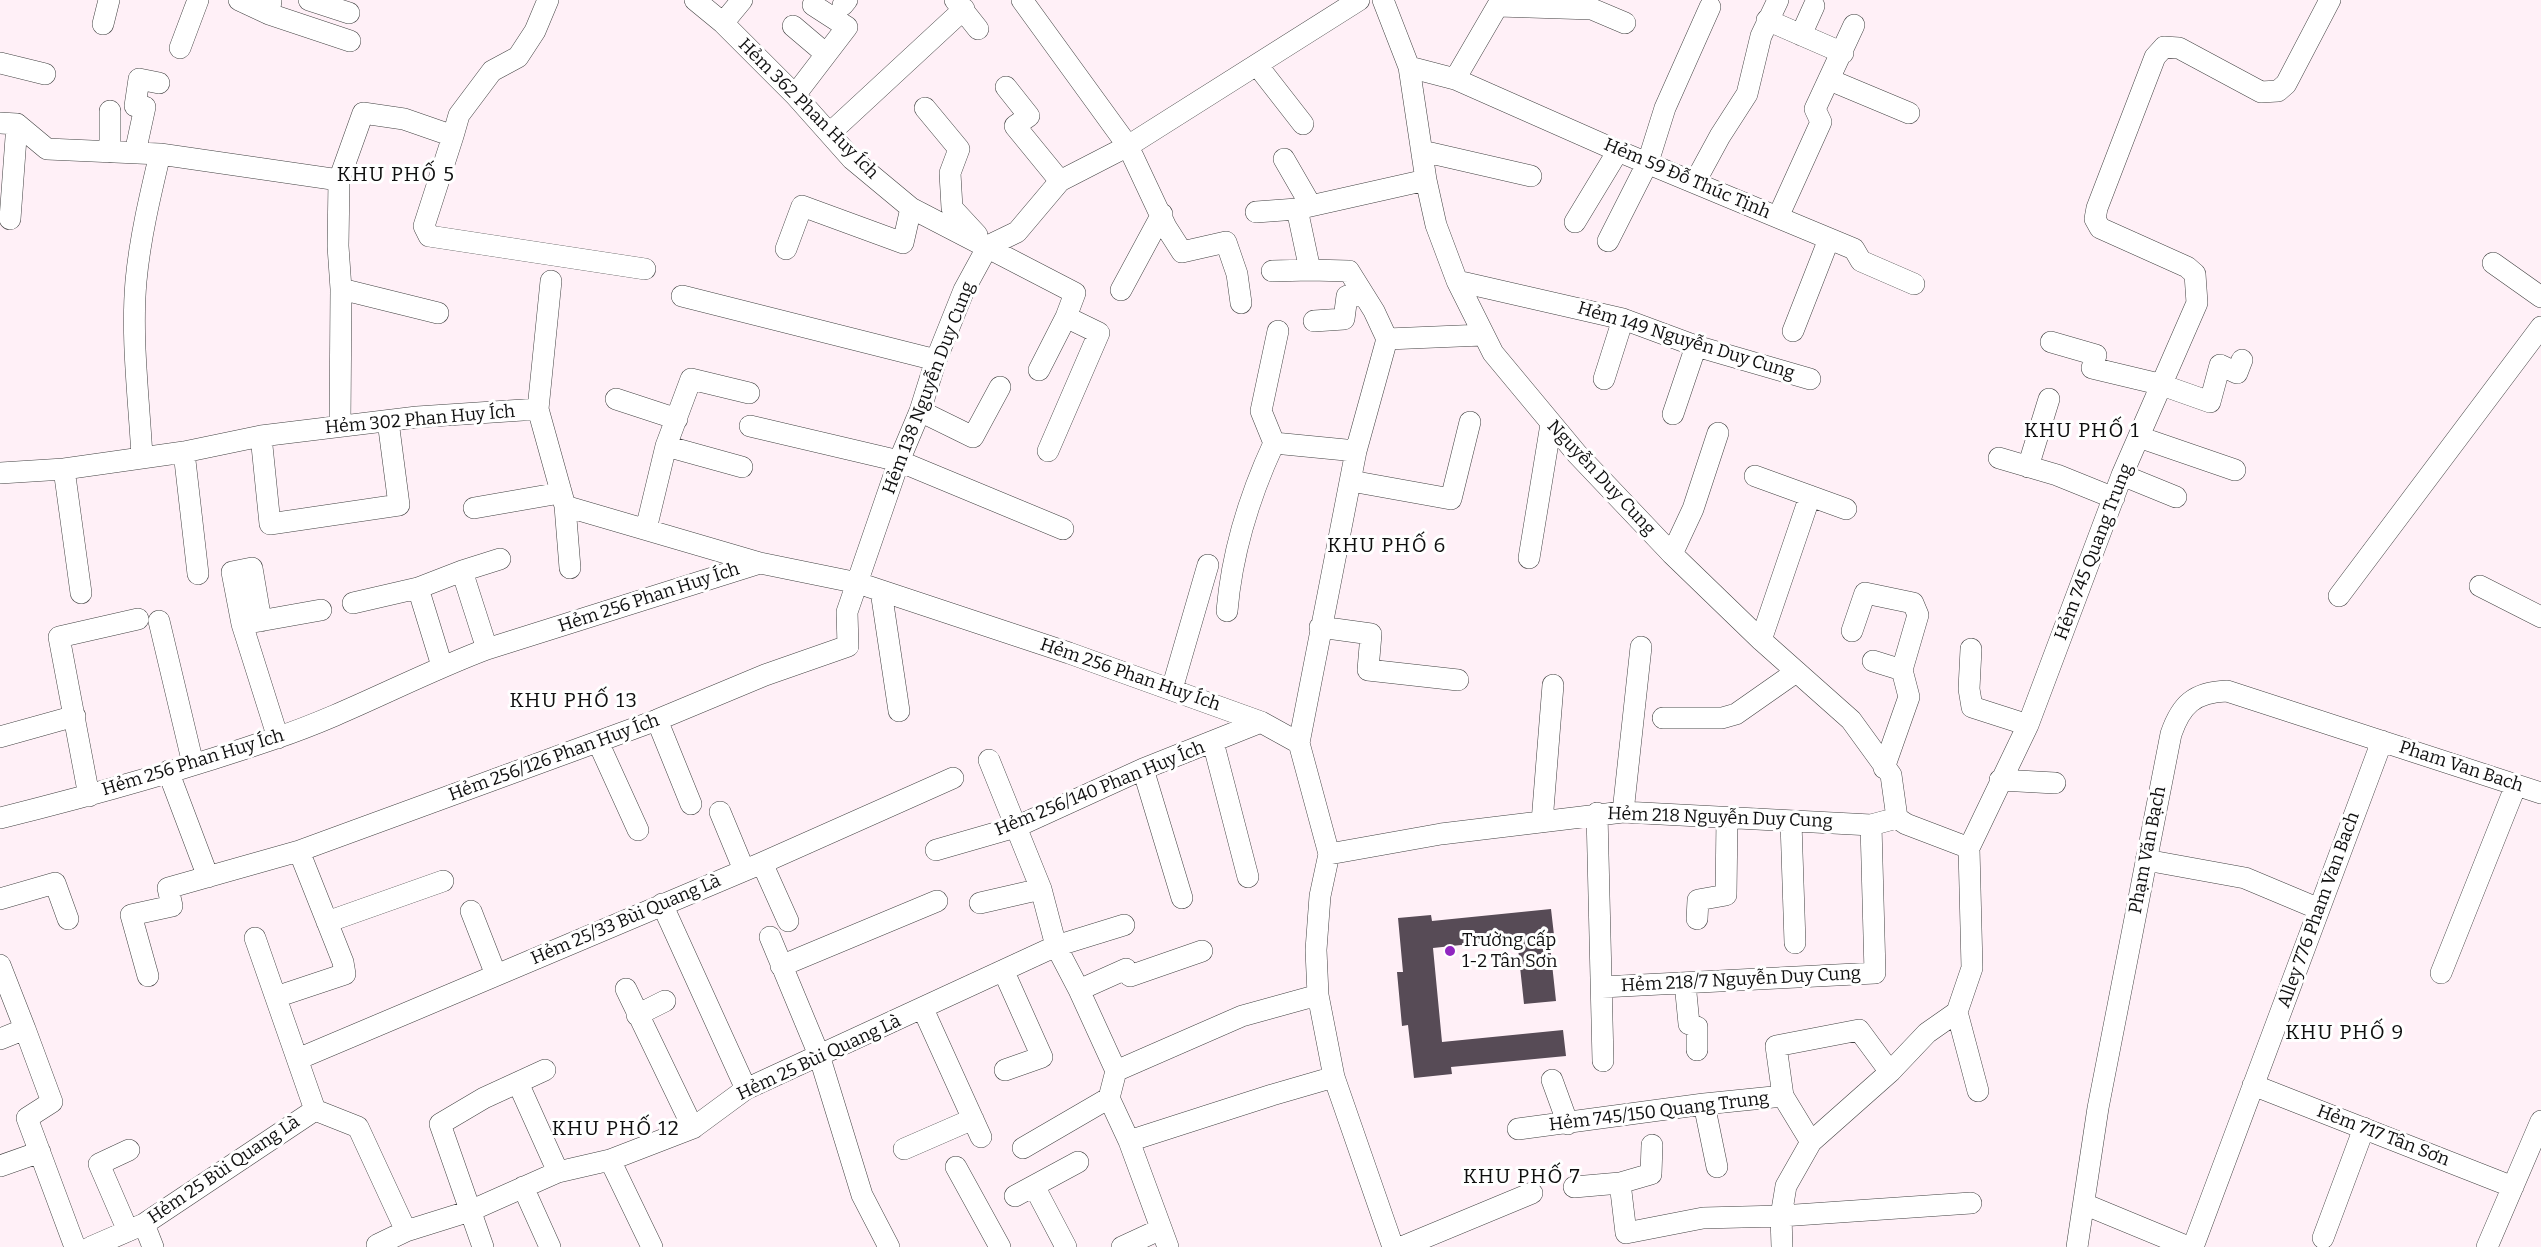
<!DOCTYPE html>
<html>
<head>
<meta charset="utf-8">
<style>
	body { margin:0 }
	canvas { display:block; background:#fff0f7 }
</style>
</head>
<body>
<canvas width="2541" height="1247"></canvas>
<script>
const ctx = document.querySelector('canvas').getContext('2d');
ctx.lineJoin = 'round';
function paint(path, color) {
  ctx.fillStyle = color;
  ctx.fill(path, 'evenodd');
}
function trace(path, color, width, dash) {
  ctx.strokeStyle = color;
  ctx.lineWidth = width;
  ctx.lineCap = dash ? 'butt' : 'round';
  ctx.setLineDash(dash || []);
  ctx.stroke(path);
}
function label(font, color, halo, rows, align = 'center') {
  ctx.font = font + ' Bitter,serif';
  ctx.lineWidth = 6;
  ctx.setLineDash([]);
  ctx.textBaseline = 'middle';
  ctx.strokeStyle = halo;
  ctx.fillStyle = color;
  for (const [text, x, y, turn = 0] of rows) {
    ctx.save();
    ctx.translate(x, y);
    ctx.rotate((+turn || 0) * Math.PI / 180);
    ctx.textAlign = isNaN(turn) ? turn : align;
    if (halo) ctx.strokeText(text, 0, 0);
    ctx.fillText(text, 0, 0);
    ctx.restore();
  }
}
paint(new Path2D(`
	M1551,909L1554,935L1549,936L1556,1001L1524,1004L1517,939L1433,948L1442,1042L1563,1030L1566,1056L1451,1067L1452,1074L1414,1078L1408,1025L1402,1026L1397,972H1403L1398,918L1431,915L1432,921Z`), '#574b56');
const minor = new Path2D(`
	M239,0L269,14L271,1
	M309,0L349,13
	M695,0L723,23L795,95L852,159L911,208L1075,293L1066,317L1099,333L1048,451
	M955,0L978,29
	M1022,0L1128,146L1166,227L1182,252L1226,242L1237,274L1241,303
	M1383,0L1409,67L1426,180L1436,225L1457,281L1493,353L1577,454L1672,554L1761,640L1851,720L1891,775L1897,818L1906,824L1969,848
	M843,5L847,0
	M1498,6L1592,9L1625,23
	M269,14L350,41
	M1767,20L1843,53
	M723,23L742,0
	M103,24L109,0
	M793,26L826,54
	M1801,35L1814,6
	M180,48L198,0
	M0,63L45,74
	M1257,65L1303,124
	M1409,67L1455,79L1501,0
	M1455,79L1618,151L1854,249L1861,261L1914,284
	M1830,80L1909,113
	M1006,87L1029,116L1015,126L1060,181
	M795,95L847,27L813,5
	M925,108L959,149L950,173L952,208L977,235
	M110,111V152
	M0,123L17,124L47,149L160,154L339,180
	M830,133L964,9
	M453,136L424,226L429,236L645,269
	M1422,151L1531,176
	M135,153L145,107L135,106L139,79L159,83
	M1284,159L1310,204
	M1695,182L1720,136L1747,94L1761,36L1778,0
	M1297,209L1310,270L1349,271L1374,311L1387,339
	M1256,212L1297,209L1426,180
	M1778,217L1821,122L1815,109L1854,25
	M10,219L17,124
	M1575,222L1618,151
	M1608,241L1648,162L1665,108L1710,7
	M786,249L802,206L903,243L911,208
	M2493,263L2541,297
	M1272,271L1310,270
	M1457,281L1623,319L1696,346L1810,379
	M341,289L438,313
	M1121,290L1162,214
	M682,296L936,360
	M1314,321L1344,319L1347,296H1363
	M1793,331L1829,239
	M2051,342L2096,355L2092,368L2159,384L2210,402L2220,365L2237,373L2242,360
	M1039,370L1066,317
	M1604,379L1623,319
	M616,399L677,419
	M538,409L551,281
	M920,411L973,437L1000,387
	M1673,414L1696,346
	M340,426L341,289L338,246L339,180L363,113L404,119L453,136L459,115L492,71L518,57L535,31L548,0
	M750,426L899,461L1063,529
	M261,436L270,524L399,505L388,421
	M2139,437L2235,470
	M1274,443L1356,451
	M666,446L742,467
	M184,452L198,574
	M142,457C139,399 131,339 136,281C140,238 150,196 160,154
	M1999,458L2057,475L2114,498
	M2028,467L2049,399
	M64,469L81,593
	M0,473L64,469L184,452L261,436L417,417L538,409L565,506L760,563
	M2122,475L2176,497
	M1755,476L1846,509
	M1351,481L1451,499L1470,422
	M565,506L570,568
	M474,508L560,493
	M646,529L666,446L691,379L749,393
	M1672,554L1693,509L1718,433
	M1529,558L1551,424
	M462,571L487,649
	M2480,586L2541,617
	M418,588L462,571L500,559
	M881,591L899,711
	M2339,596L2541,327
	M353,603L418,588L442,666
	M1227,611C1232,552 1249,497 1274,443L1261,411L1278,331
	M159,621L193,764
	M261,621L252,568L232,572L242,624L278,738
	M248,623L321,610
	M1320,627L1371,634L1368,670L1458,680
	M1852,631L1865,593L1913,603L1918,615L1902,670L1909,697L1884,768
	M1761,640L1810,496
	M1971,649L1969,689L1972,707L2028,725
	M1873,661L1902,670
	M1172,689L1208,565
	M1663,718H1722L1736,714L1796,672
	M657,720L691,804
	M0,737L75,716
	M598,742L638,830
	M1213,742L1248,877
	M989,760L1041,889L1056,946L1079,990L1116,1071L1109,1098L1129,1141L1168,1247
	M1143,769L1182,898
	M168,771L208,877
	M2000,780L2055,783
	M89,796L59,637L138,619
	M720,812L744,870
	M1623,812L1641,647
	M1597,813L1603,1061
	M0,818C93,795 186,769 276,738C348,714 415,676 487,649L760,563L858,583L1069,653L1261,722L1299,743
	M1542,822L1553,685
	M1791,822L1795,943
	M936,850L1016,827L1143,769L1261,722
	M299,851L657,720L765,675L848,646L847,612L899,461L920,411L936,360L964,290L988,246L1017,232L1060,181L1128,146L1359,0
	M1329,854L1441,834L1623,812L1871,825L1897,818
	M2146,860L2245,878L2319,909
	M762,863L788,921
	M0,899L55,883L68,919
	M980,903L1041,889
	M662,904L746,1089
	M471,911L496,975
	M1697,919L1698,900L1726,895L1727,818
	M327,922L443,881
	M770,937L819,1055L862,1195L889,1247
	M255,938L315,1110
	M0,965L25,1029
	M781,966L937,901
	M1004,972L1042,1057L1005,1070
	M2441,973L2516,785
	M148,976L131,915L172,906L168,888L299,851L343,962L345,974L276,997
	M1685,983L1689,1024L1697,1027V1050
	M1602,987L1875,973L1871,825
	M626,989L693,1128
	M1079,990L1126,969L1130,976L1202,951
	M923,1009L981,1137
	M1957,1012L1978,1091
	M637,1015L665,1001
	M0,1039L25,1029L52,1102L27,1118L75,1247
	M298,1059L762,863L953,778
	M1116,1071L1242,1016L1318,995
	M1552,1080L1568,1124
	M518,1083L558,1172
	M2253,1085L2513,1187
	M1783,1096L1776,1046L1859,1030L1890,1072
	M1704,1104L1717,1167
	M315,1110L358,1127L406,1231
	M1518,1129L1704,1104L1783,1096L1811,1142
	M1129,1141L1272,1095L1334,1077
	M1023,1148L1109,1098
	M904,1149L973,1119
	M610,1160L652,1247
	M0,1166L40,1152
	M956,1167L1000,1247
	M1620,1183L1626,1233L1703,1218L1781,1216L1971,1203
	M1034,1186L1066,1247
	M523,1187L550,1247
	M1574,1187L1620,1183L1651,1174L1652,1145
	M1015,1196L1078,1162
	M2084,1204L2188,1247
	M144,1224L153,1247
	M128,1231L99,1164L129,1150
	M2323,1238L2364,1128
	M91,1247L144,1224L315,1110
	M378,1247L377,1245L406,1231L470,1211L558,1172L610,1160L693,1128L746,1089L1056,946L1124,925
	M483,1247L440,1124L484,1098L545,1070
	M1122,1247L1161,1229
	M1393,1247L1334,1077L1318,995L1316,950L1320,896L1329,854L1299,743L1356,451L1387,339L1483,335
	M1402,1247L1532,1193
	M1782,1247L1781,1216L1786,1186L1811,1142L1890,1072L1927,1033L1957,1012L1972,968L1969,848L2028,725L2122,475L2197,303L2195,274L2187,267L2100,228L2095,219L2097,208L2155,57L2164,47L2179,48L2261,92L2278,91L2286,84L2330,0
	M2077,1247L2098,1108L2171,734C2181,705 2194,692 2227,691L2541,793
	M2193,1247L2382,741
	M2487,1247L2541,1121`);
trace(minor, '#424242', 22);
trace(minor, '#fff', 21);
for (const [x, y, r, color] of [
	[1450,951,6,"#9125c0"]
]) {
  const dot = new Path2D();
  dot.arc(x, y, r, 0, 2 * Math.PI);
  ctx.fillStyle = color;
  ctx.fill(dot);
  trace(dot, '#fff', 2);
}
label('18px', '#0f0f0f', '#fff', [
	["Hẻm 362 Phan Huy Ích",808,109,45],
	["Hẻm 59 Đỗ Thúc Tịnh",1687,179,23],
	["Hẻm 149 Nguyễn Duy Cung",1686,341,17],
	["Hẻm 138 Nguyễn Duy Cung",929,388,-69],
	["Hẻm 302 Phan Huy Ích",420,420,-5],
	["Nguyễn Duy Cung",1601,478,47],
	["Hẻm 745 Quang Trung",2094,552,-69],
	["Hẻm 256 Phan Huy Ích",649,598,-18],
	["Hẻm 256 Phan Huy Ích",1130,675,19],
	["Hẻm 256/126 Phan Huy Ích",554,758,-20],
	["Hẻm 256 Phan Huy Ích",193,763,-17],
	["Pham Van Bach",2461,767,18],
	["Hẻm 256/140 Phan Huy Ích",1100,789,-22],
	["Hẻm 218 Nguyễn Duy Cung",1720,818,2],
	["Phạm Văn Bạch",2148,850,-79],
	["Alley 776 Pham Van Bach",2319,910,-70],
	["Hẻm 25/33 Bùi Quang Là",626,920,-23],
	["Hẻm 218/7 Nguyễn Duy Cung",1741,980,-3],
	["Hẻm 25 Bùi Quang Là",819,1058,-25],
	["Hẻm 745/150 Quang Trung",1659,1112,-7],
	["Hẻm 717 Tân Sơn",2383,1136,21],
	["Hẻm 25 Bùi Quang Là",224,1170,-34]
]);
label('18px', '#0f0f0f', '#fff', [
	["Trường cấp",1462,941],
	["1-2 Tân Sơn",1462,962]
], 'left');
ctx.letterSpacing = '1.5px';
label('20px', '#0f0f0f', '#fff', [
	["KHU PHỐ 5",396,175],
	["KHU PHỐ 1",2082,431],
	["KHU PHỐ 6",1387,546],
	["KHU PHỐ 13",574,701],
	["KHU PHỐ 9",2345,1033],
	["KHU PHỐ 12",616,1129],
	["KHU PHỐ 7",1522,1177]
]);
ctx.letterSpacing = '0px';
</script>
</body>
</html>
